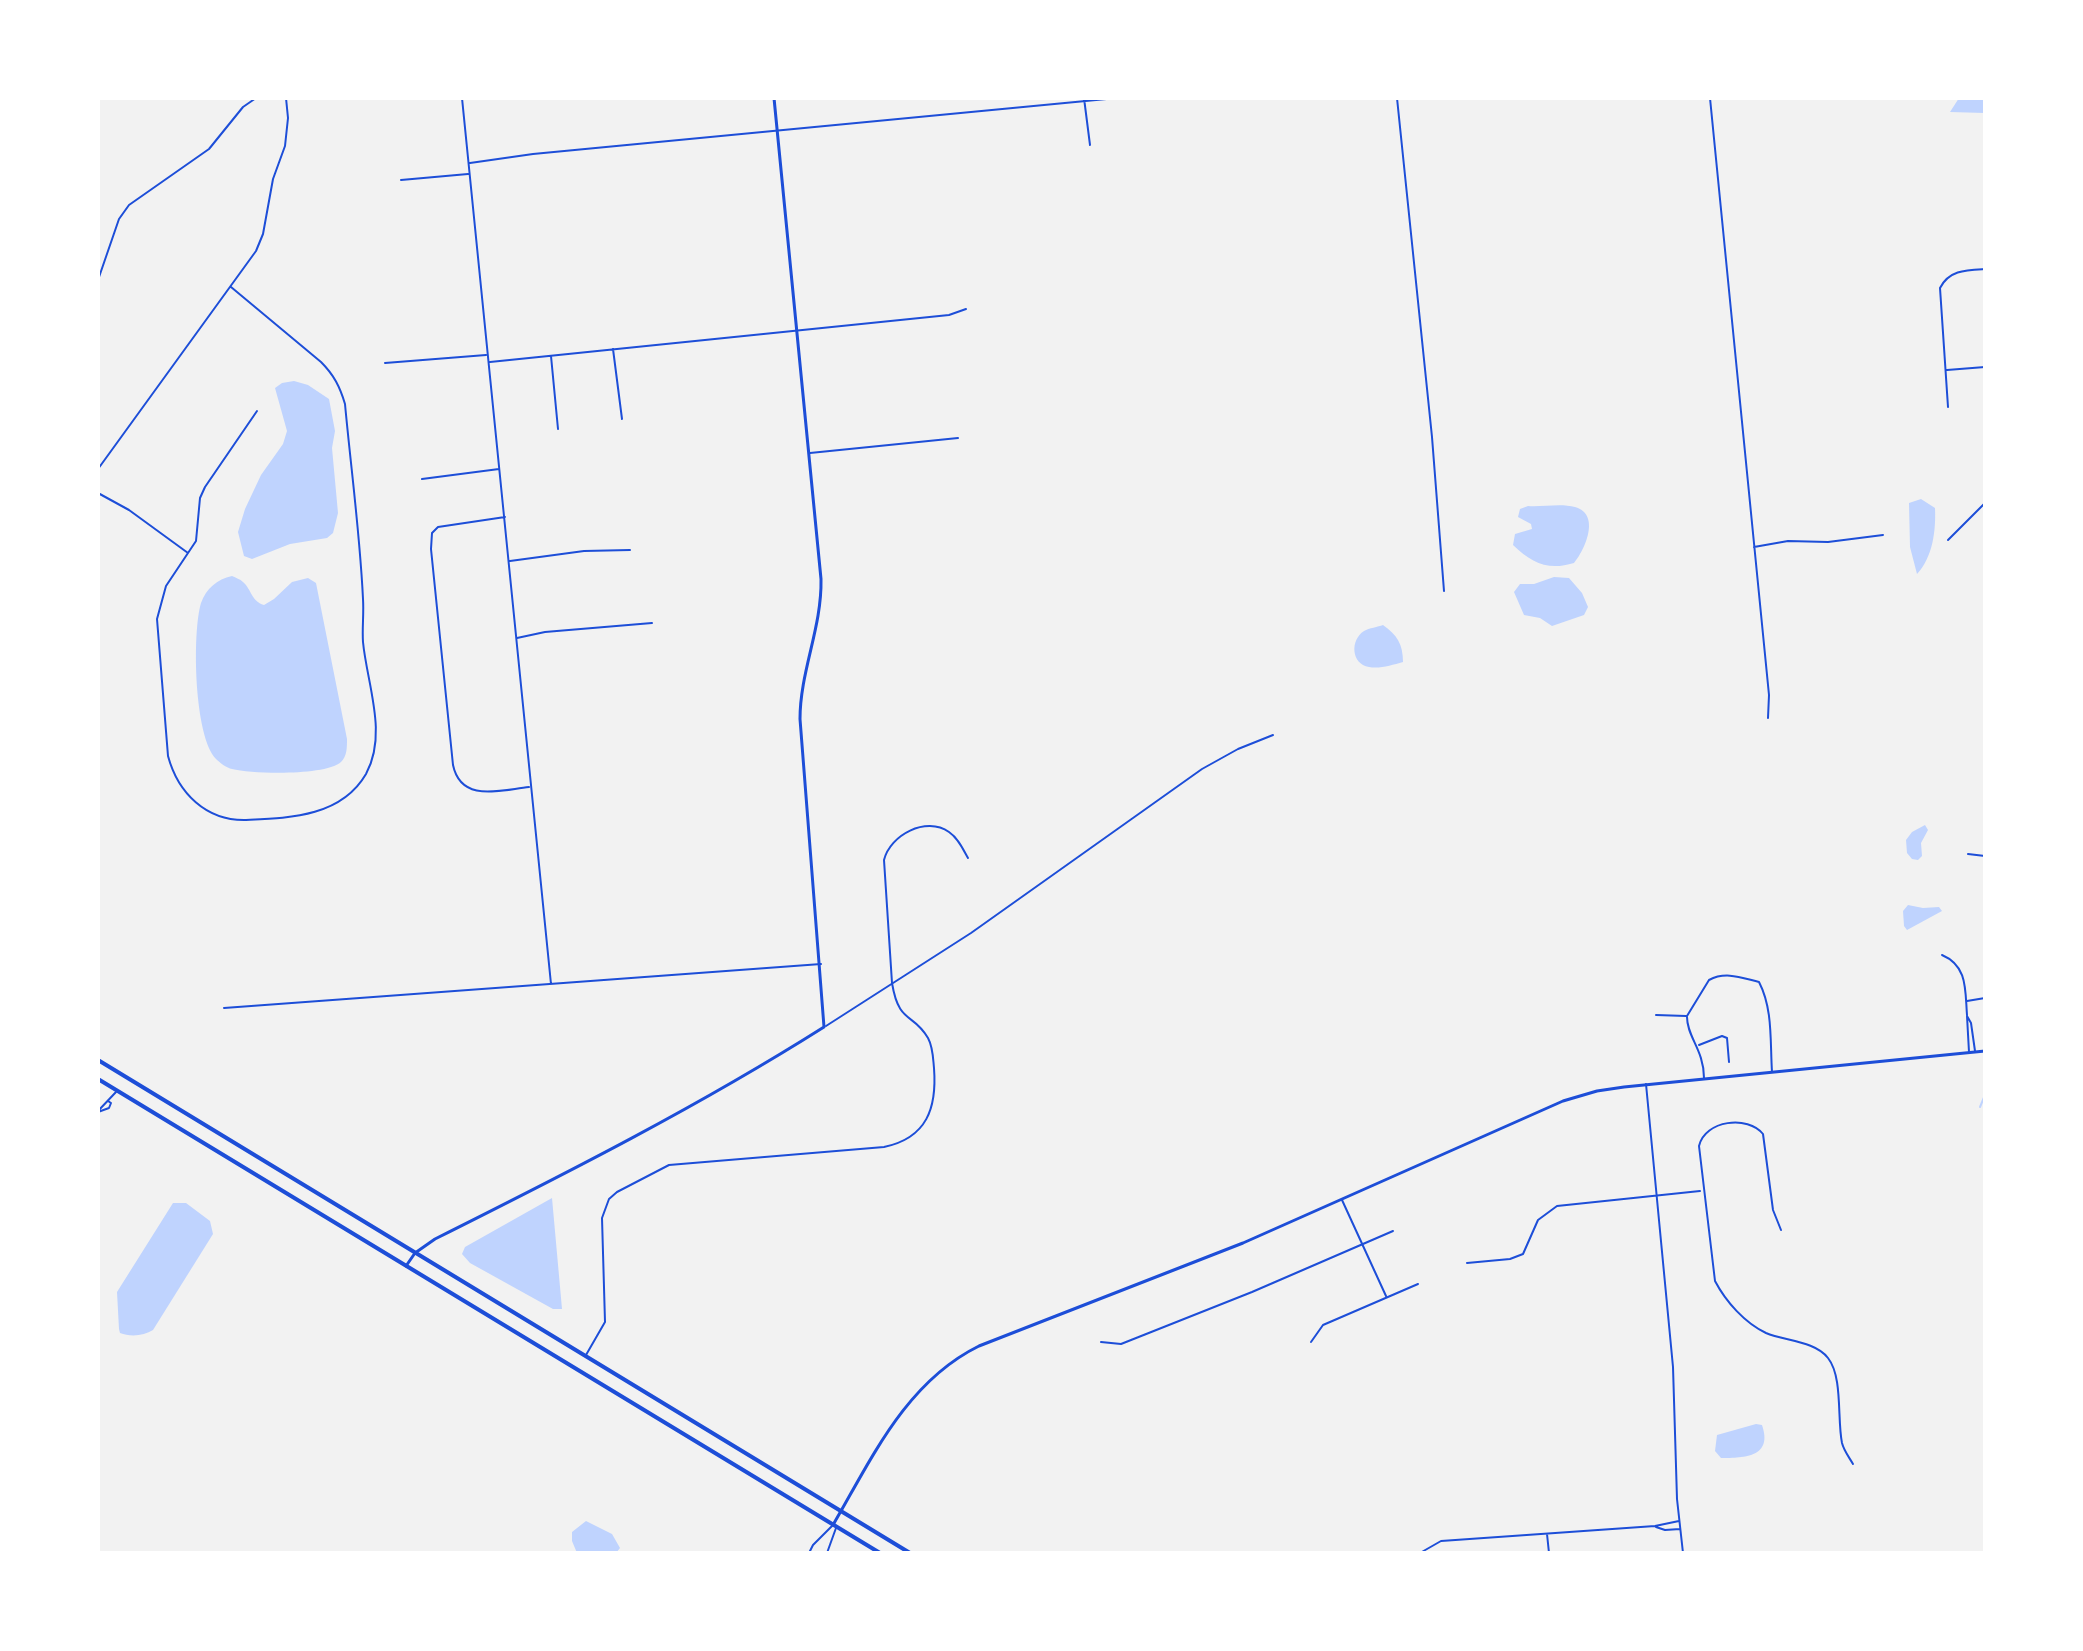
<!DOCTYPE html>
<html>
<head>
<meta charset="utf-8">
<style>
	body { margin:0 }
	#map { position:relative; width:2083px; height:1651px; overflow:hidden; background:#f2f2f2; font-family:"Space Grotesk",sans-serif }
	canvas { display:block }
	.frame { position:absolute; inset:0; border:100px solid #fff; pointer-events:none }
</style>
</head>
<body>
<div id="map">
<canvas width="2083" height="1651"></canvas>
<div class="frame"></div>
</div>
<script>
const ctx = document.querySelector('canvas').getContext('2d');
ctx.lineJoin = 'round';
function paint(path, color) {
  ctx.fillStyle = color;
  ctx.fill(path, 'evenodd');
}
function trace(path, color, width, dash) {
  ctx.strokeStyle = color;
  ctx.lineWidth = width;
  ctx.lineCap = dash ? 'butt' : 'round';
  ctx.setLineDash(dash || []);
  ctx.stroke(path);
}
paint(new Path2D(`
	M1959,98H1985V113L1950,112Z
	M294,381L308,385L329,399L335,431L332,448L338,513L333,533L327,538L290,544L252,559L244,556L238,532L245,509L261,475L283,444L287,431L275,388L282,383Z
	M1921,499L1935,508C1936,530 1933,557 1917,574L1910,547L1909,503Z
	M1528,506C1543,507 1561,503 1575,507C1601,514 1585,550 1574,563C1548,571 1532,563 1513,545L1515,534L1532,529L1531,524L1518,517L1520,509Z
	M232,576C236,578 240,579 243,582C252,590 251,601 264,605L274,599L292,582L308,578L316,583L347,739C347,748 347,756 341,762C325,776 253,774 232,769C227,768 220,763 216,759C194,736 192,633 201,603C206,589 217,579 232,576Z
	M1554,577L1569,578L1582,593L1588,607L1584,615L1552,626L1540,618L1524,615L1514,592L1520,584H1534Z
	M1383,625C1397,635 1403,644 1403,662C1392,665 1380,669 1369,667C1351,664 1350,640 1364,631C1369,628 1378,627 1383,625Z
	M1925,825L1928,830L1921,843L1922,856L1918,860L1912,859L1907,853L1906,840L1912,832Z
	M1908,905L1923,908L1939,907L1942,911L1907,930L1904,926L1903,911Z
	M552,1198L562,1309H553L470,1263L462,1254L465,1247Z
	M173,1203H186L210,1221L213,1234L153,1330C144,1336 130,1337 120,1333L119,1329L117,1292Z
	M1756,1424L1762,1425C1773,1457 1745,1458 1721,1458L1715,1451L1717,1435Z
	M586,1521L612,1534L620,1548L616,1553H577L572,1541V1532Z`), '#bfd3fe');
trace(new Path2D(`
	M1980,1107L1985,1095`), '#bfd3fe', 2);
trace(new Path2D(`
	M462,98L551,984
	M1084,98L1090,145
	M1397,98L1432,437L1444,591
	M1710,98L1769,695L1768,718
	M470,163L533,154L1117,98
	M401,180L468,174
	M98,280L119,219L129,205L209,149L243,107L256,98
	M231,287L321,362C334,375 340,387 345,404C351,469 360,534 363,599C364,614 362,628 363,642C367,684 388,734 366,774C341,817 289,818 246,820C206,821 178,793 168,756L157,619L166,586L196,541L200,498L205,487L257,411
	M613,349L622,419
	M551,356L558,429
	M490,362L949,315L966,309
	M385,363L486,355
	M1947,370L1985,367
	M1948,407L1940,288C1949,270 1966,270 1985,269
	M810,453L958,438
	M98,469L256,251L263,234L273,179L285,146L288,118L286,98
	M422,479L499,469
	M98,493L129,510L188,553
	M505,517L438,527L432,533L431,549L453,765C461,803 500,790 529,787
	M1948,540L1985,503
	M1754,547L1788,541L1828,542L1883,535
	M510,561L584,551L630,550
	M517,638L545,632L652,623
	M1968,854L1985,856
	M1942,955C1968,966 1965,990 1967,1015
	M1967,1001L1985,998
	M224,1008L821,964
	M1656,1015L1686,1016
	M1687,1016L1709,980C1726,971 1742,978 1759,982C1773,1009 1770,1041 1772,1072
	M1687,1017C1687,1037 1704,1050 1704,1078
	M826,1026L971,933L1202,769L1238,749L1273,735
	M1699,1045L1722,1036L1727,1038L1729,1062
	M1969,1052L1967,1016L1971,1023L1975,1051
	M1646,1084L1673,1367L1677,1499L1683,1553
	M98,1111L116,1092
	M98,1112L109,1108L111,1103L108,1101
	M1342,1200L1386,1296
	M1781,1230L1773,1210L1763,1134C1748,1115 1705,1120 1699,1146L1715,1281C1726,1302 1745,1323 1766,1333C1785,1341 1815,1341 1828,1358C1843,1377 1837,1419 1842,1443C1844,1451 1849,1457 1853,1464
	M1467,1263L1510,1259L1523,1254L1538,1220L1557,1206L1700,1191
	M1101,1342L1121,1344L1252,1292L1393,1231
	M1311,1342L1323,1325L1418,1284
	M586,1355L605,1322L602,1218L609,1199L617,1192L669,1165L884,1147C927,1138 937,1108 934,1068C933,1058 933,1047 928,1038C913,1012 899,1025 892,983L884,860C890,835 926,816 949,832C958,838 963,849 968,858
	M1656,1527L1665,1530L1680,1529
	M1547,1534L1549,1553
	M809,1553L813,1545L832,1526
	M827,1553L836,1528
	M1420,1553L1441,1541L1655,1526L1679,1521`), '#1d4ed8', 2);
trace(new Path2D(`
	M406,1266L415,1253L435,1239C567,1173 699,1106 824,1027L800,719C800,671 822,628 821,579L774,98
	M833,1525C872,1458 906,1382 979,1346L1243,1243L1563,1101L1597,1091L1624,1087L1985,1051`), '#1d4ed8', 3);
trace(new Path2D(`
	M98,1060L910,1553
	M98,1079L880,1553`), '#1d4ed8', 4);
</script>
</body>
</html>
